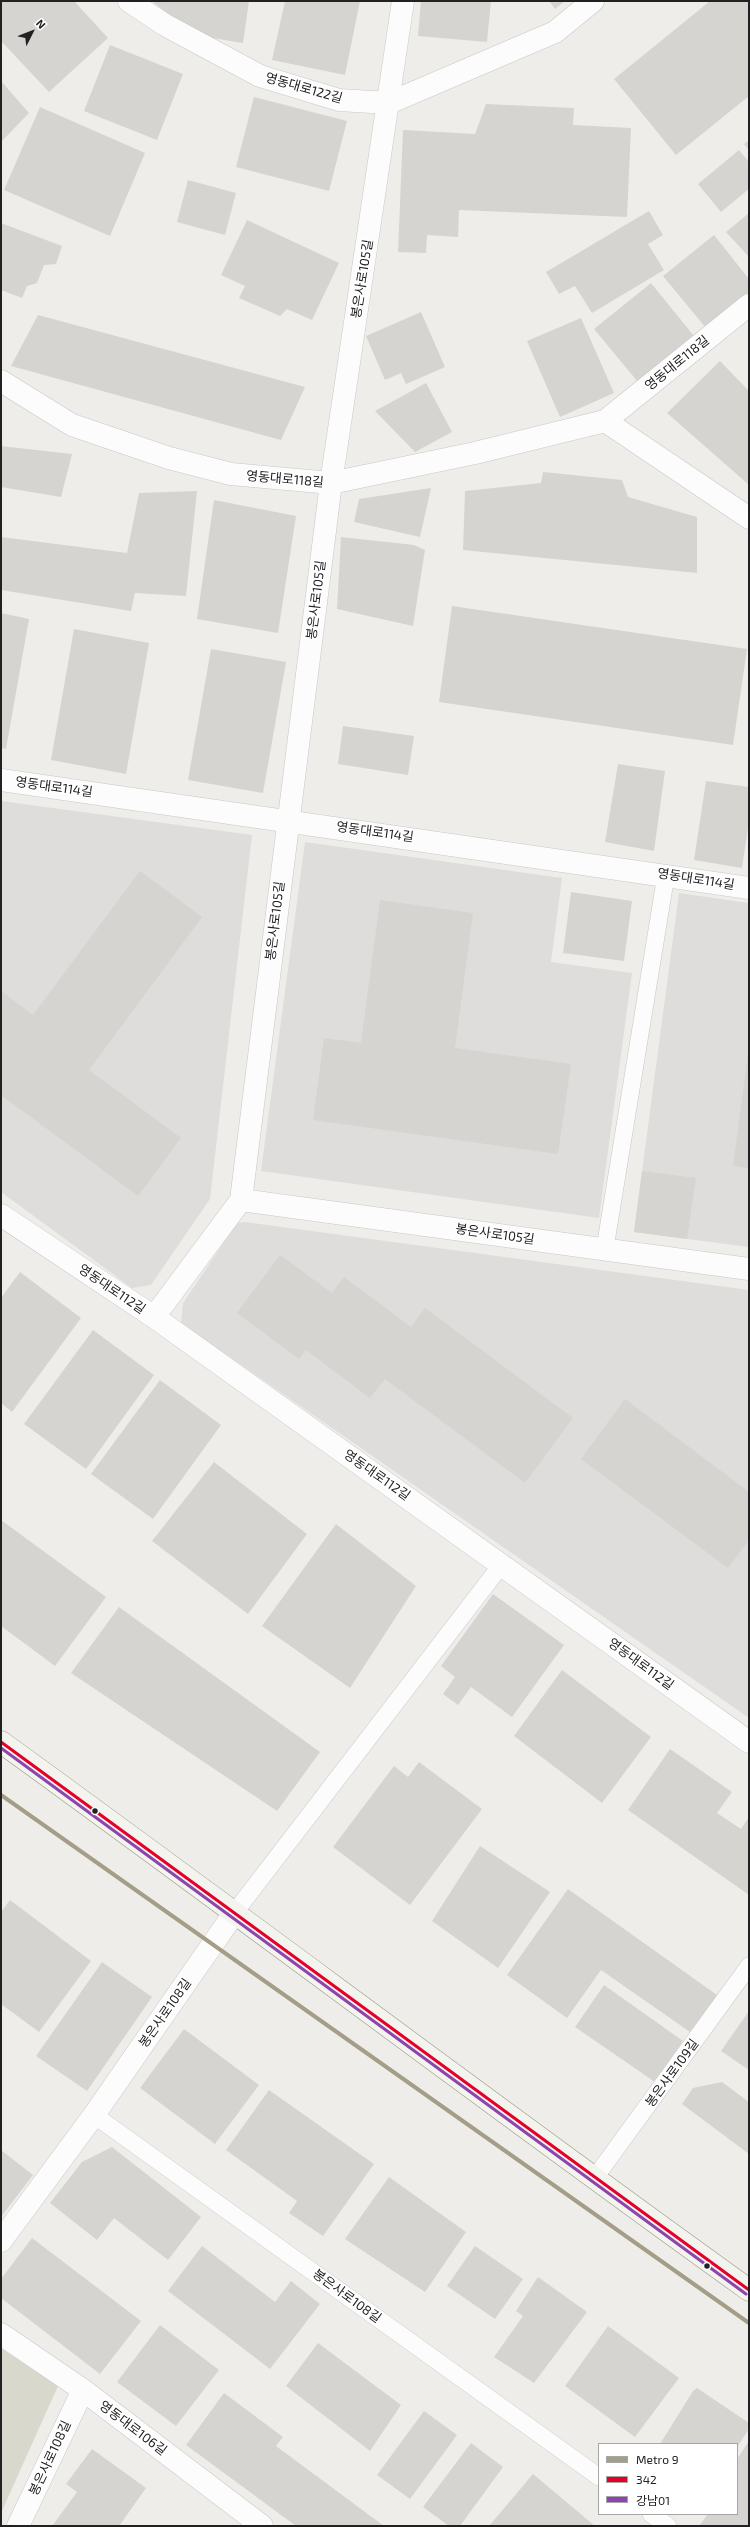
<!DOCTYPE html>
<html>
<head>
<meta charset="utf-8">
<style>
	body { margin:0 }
	#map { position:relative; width:750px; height:2527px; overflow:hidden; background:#efedea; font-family:"Exo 2","Noto Sans KR",sans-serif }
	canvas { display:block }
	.frame { position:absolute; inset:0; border:2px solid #212121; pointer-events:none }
	.legend { position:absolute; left:598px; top:2443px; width:140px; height:72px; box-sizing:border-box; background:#fff; border:1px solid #a6a6a6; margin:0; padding:5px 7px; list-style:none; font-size:12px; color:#212121 }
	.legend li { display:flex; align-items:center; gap:8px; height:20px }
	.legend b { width:20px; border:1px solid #a6a6a6 }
	.north { position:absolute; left:12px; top:12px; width:40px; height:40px; -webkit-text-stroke:3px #fff; paint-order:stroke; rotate:48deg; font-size:11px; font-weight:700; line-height:16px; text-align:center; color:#212121 }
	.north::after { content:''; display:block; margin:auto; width:14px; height:18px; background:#212121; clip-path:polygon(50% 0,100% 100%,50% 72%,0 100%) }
</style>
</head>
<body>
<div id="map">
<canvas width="750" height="2527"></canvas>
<div class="frame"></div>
<ul class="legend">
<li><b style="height:5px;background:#a49d87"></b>Metro 9</li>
<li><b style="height:5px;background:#e4002b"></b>342</li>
<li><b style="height:5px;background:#8e44ad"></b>강남01</li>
</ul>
<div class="north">N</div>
</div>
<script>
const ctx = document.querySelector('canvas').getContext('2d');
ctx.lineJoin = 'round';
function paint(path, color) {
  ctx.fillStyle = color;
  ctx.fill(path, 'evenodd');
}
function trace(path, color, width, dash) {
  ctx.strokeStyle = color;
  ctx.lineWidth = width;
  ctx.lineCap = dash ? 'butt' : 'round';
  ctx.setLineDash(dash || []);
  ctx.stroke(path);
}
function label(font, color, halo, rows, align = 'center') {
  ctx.font = font + ' "Exo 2","Noto Sans KR",sans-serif';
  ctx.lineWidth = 3;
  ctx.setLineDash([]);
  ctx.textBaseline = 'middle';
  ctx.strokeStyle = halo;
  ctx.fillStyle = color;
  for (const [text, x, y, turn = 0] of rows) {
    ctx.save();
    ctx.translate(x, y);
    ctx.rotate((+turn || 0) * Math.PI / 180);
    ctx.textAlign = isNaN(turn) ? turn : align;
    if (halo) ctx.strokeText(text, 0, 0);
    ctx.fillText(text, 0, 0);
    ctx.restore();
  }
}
paint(new Path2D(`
	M1,801L252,835L210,1199L151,1285L132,1288L1,1192Z
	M305,842L562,878L551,962L632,973L599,1218L261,1171Z
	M679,893L749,903V1247L634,1232Z
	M245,1222L749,1290V1718L181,1323L183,1303L237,1223Z`), '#dedddb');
paint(new Path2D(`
	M1,2348L58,2386L1,2513Z`), '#d8d8cc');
paint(new Path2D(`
	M1,1H74L108,38L49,92L1,41Z
	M152,1H249L243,43L194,35Z
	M285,1H360L345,75L272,60Z
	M421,1H491L487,42L418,36Z
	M549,1H565L555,9Z
	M710,1H749V96L676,155L614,79Z
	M110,45L183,74L157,140L84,111Z
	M1,81L29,113L1,142Z
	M254,97L347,121L329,191L236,167Z
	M486,104L574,108L573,125L631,128L627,217L459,210L458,237L427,235L426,253L398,252L403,130L475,134Z
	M40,107L145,153L110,236L4,190Z
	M749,140V150L744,144Z
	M739,150L749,162V189L721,212L698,184Z
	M188,180L236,193L225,235L177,222Z
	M649,211L663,235L648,244L664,270L592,313L575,286L559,294L546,272Z
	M749,213V257L726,232Z
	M247,220L339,263L312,320L287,309L280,316L239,298L245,286L221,275Z
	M1,223L62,246L56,264L44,265L37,283L27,286L22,298L1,290Z
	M714,235L749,279V292L706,328L663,276Z
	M651,283L694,336L638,382L594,329Z
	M421,312L445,367L406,384L401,373L385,380L366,336Z
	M38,315L305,387L281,440L11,366Z
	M581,318L614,393L560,417L527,341Z
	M720,361L749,391V485L667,413Z
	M426,383L452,432L415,452L375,411Z
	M1,446L72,454L61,497L1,487Z
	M543,472L622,480L628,497L697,517V573L463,550L465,491L541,483Z
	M431,488L420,537L354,522L359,499Z
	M197,491L186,596L135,593L131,611L1,590V537L127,553L139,493Z
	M214,500L296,516L278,633L197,619Z
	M341,537L414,545L425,550L413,626L337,609Z
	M452,606L747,649L733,745L439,702Z
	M1,613L29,619L6,749L1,748Z
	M74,629L149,643L126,774L51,760Z
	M211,649L286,662L263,793L188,780Z
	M343,726L414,736L408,775L338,764Z
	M618,764L665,771L654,851L605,842Z
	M706,781L749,787V821L742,868L694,860Z
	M140,871L202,917L89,1070L181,1138L138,1196L1,1095V991L33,1015Z
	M571,892L632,901L624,961L563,953Z
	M380,900L473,913L455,1048L571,1064L558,1154L313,1120L324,1038L361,1043Z
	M748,1053H749V1168L733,1166Z
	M642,1171L696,1178L687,1239L634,1232Z
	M280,1255L332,1293L344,1277L411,1327L425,1308L573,1418L525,1483L385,1379L370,1398L306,1350L299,1359L237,1313Z
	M20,1272L81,1318L12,1412L1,1403V1298Z
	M93,1330L154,1375L86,1469L24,1424Z
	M160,1380L221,1425L153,1519L91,1474Z
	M625,1399L749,1492V1540L728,1568L581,1459Z
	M214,1462L307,1534L248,1614L152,1541Z
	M1,1520L106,1597L55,1666L1,1626Z
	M336,1524L416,1586L350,1688L262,1626Z
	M493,1594L564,1645L512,1717L471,1687L458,1705L443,1694L455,1677L441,1666Z
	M119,1607L320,1752L277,1811L71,1673Z
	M562,1670L651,1737L602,1803L514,1736Z
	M670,1749L732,1792L717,1813L741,1829L749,1817V1895L628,1810Z
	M419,1762L482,1809L410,1905L333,1847L394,1766L408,1777Z
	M480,1846L550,1892L498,1968L432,1921Z
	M568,1889L717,1995L690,2032L601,1970L567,2018L507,1975Z
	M10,1900L91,1961L39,2032L1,2004V1912Z
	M102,1962L152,1997L87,2091L36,2056Z
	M604,1985L683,2041L655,2082L575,2027Z
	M749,2011V2070L721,2051Z
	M184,2029L259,2085L215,2144L140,2088Z
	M722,2082L749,2102V2154L682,2104L693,2088Z
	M269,2090L374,2164L323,2236L289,2213L297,2201L226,2150Z
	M112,2147L201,2217L168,2260L114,2218L97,2240L50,2203L82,2162Z
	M1,2150L33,2175L1,2217Z
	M389,2177L466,2232L425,2292L345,2239Z
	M32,2238L141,2321L100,2374L1,2298V2279Z
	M202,2246L275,2302L291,2281L320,2304L270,2369L168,2291Z
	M475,2246L523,2279L495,2319L447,2286Z
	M538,2277L587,2312L534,2383L494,2357L523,2316L516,2311Z
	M160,2325L219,2370L176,2426L117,2382Z
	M608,2326L679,2378L635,2437L565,2386Z
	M318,2343L401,2405L370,2451L286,2386Z
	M697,2388L749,2423V2429L737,2447V2444H660L693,2391Z
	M224,2393L283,2437L276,2446L384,2526H296L186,2445Z
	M424,2411L457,2435L410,2499L377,2475Z
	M749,2441V2526H699L708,2514H737V2459Z
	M471,2443L503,2467L460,2526H449L423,2507Z
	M92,2449L146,2488L119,2526H52L77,2492L66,2484Z
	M533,2474L595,2526H489Z`), '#d6d4d1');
const lane = new Path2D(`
	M605,1248L666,875
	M235,1912L502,1564
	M94,2115L599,2477
	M594,2179L749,1966
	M651,2514L668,2526`);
const street = new Path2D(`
	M129,1L165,25L260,76L339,100L389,103L555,32L593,1
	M1,381L72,425L169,458L231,474L331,483L475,453L605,421L749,305
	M605,421L749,518
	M1,780L749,888
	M241,1200L331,483L403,1
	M1,1215L154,1317L749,1742
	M154,1317L241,1200L749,1269
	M1,2241L94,2115L235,1912
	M1,2334L83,2390L262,2526
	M18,2526L83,2390`);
const secondary = new Path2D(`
	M1,1742C251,1923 498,2110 749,2290`);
trace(lane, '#c8c7c6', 18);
trace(street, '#c8c7c6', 23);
trace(secondary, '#979882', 23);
trace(lane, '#fdfcfc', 17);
trace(street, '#fdfcfc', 22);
trace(secondary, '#f3f4ed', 22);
trace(new Path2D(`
	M1,1742L749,2290`), '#e4002b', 3);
trace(new Path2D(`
	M1,1748L746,2294`), '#8e44ad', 3);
trace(new Path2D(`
	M1,1795L749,2323`), '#a49d87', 4);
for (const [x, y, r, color] of [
	[95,1811,3.5,"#212121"],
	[707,2266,3.5,"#212121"]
]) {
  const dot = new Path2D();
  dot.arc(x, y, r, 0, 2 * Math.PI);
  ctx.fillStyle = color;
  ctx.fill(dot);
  trace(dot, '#fff', 1.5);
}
label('13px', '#212121', '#fff', [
	["영동대로122길",304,88,16],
	["봉은사로105길",362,279,-81],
	["영동대로118길",677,363,-39],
	["영동대로118길",285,479,5],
	["봉은사로105길",316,600,-83],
	["영동대로114길",54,787,8],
	["영동대로114길",375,832,8],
	["영동대로114길",696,879,9],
	["봉은사로105길",275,921,-83],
	["봉은사로105길",495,1234,8],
	["영동대로112길",112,1289,34],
	["영동대로112길",377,1475,35],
	["영동대로112길",641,1664,36],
	["봉은사로108길",165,2013,-55],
	["봉은사로109길",672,2073,-54],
	["봉은사로108길",347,2296,36],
	["영동대로106길",133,2428,37],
	["봉은사로108길",50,2458,-65]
]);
</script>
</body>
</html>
